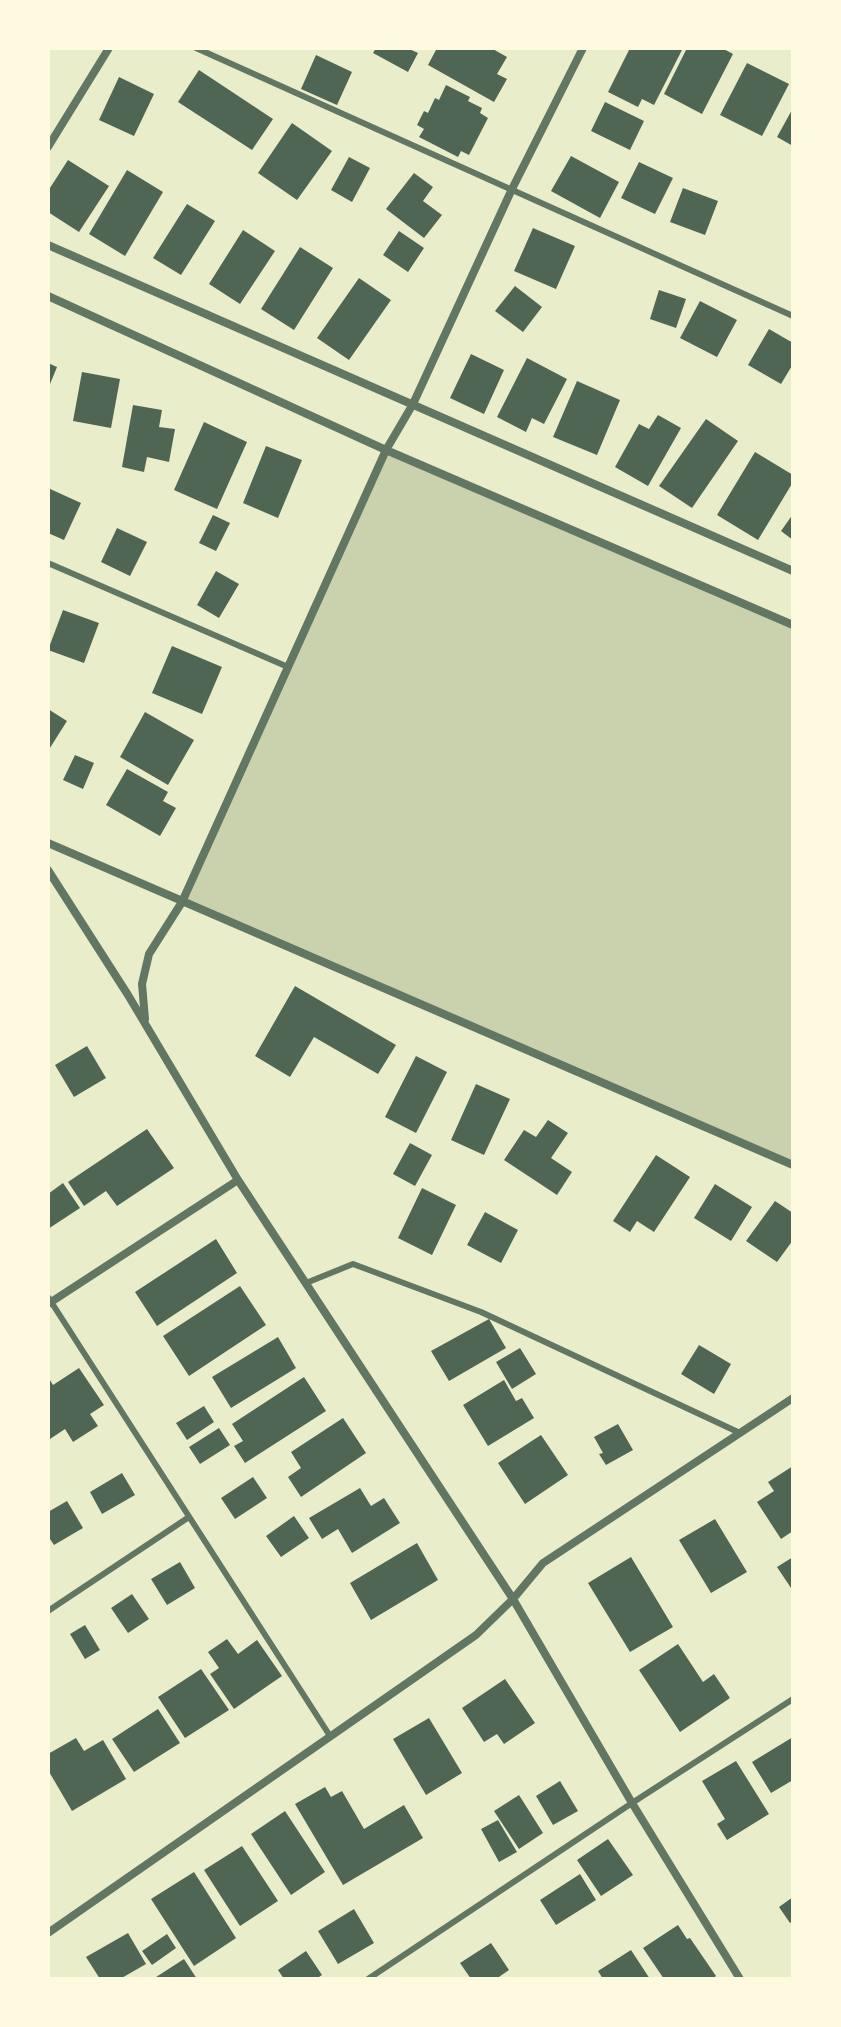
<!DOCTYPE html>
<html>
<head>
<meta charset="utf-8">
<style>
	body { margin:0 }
	#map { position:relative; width:841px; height:2027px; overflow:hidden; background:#e9edc9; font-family:"Work Sans",sans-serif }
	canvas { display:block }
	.frame { position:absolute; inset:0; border:50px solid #fefae0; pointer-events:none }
</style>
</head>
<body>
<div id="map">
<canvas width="841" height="2027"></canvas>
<div class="frame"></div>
</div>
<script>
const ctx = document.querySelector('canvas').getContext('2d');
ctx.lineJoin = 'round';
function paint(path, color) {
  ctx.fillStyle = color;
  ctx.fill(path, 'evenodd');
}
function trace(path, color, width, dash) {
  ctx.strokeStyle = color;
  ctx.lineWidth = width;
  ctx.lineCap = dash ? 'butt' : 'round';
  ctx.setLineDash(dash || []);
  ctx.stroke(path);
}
paint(new Path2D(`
	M386,450L793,625V1165L182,902Z`), '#cad2ad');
paint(new Path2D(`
	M376,48H407L418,53L408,72L373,53Z
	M437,48H491L507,57L497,74L507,79L494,102L428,65Z
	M630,48H683L654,105L642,99L638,107L608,92Z
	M687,48H722L733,54L702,114L664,94Z
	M316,55L352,72L337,105L301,89Z
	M747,63L789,84L762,136L720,115Z
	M199,70L273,119L252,150L178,102Z
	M119,77L154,94L134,136L99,120Z
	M446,85L470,97L468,101L482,108L480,113L488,118L469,155L461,151L458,157L419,137L424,129L417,125L424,111L428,113L435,98L439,100Z
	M605,102L644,121L630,150L591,131Z
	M793,108V146L777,137Z
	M292,123L332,151L297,200L258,173Z
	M571,156L619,182L600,218L551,191Z
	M349,157L370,168L352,202L331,190Z
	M68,160L109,186L79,232L48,212V191Z
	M639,162L673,178L655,214L621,198Z
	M127,170L163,192L125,256L89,234Z
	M414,173L433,187L423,201L442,215L424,238L386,209Z
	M683,188L718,201L705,235L670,222Z
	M187,204L215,221L181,275L153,258Z
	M533,228L575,246L556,289L514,271Z
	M243,230L275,251L240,304L209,284Z
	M399,231L424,248L408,272L383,255Z
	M300,247L333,268L294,330L261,309Z
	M359,278L391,300L349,360L317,338Z
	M515,286L542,307L523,332L495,311Z
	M659,290L686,299L676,328L650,319Z
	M700,301L737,320L717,357L680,338Z
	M769,329L793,343V364L781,384L748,365Z
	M471,354L504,370L484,414L450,398Z
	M527,358L567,379L544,424L532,418L526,432L497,417Z
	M48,363L57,367L48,389Z
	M82,372L120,379L111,428L73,421Z
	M577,381L620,400L597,455L553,437Z
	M133,405L162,410L159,427L175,429L169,462L147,457L144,472L122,467Z
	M658,415L681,428L648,486L615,467L639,424L649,429Z
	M706,419L738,441L692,508L659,486Z
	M204,422L247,442L217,509L174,490Z
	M266,446L302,460L278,518L243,503Z
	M755,452L793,475V482L758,540L717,515Z
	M48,488L81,503L64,540L48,533Z
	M793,514V540L781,531Z
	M213,515L230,523L216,551L199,543Z
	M117,528L147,542L130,576L101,562Z
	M216,571L239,584L219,618L197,605Z
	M63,610L99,623L84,663L48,650Z
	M172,646L222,667L202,714L152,693Z
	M48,709L67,721L48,751Z
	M145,712L194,740L168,785L120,757Z
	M75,755L94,763L83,789L63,780Z
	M127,769L168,792L163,801L176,808L160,836L106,805Z
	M295,986L396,1045L378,1074L314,1037L290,1077L255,1056Z
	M87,1046L106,1078L74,1097L55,1065Z
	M416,1056L447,1072L416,1133L385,1117Z
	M476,1084L510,1099L484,1155L451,1140Z
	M548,1120L568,1133L551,1158L572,1172L557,1195L504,1160L524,1130L536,1137Z
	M147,1129L174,1168L117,1206L106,1191L84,1206L68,1182Z
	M410,1143L432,1155L415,1186L393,1174Z
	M656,1155L690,1177L654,1232L637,1221L630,1232L613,1221Z
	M63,1183L80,1208L48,1229V1194Z
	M715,1184L752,1207L731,1241L694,1218Z
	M422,1188L456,1205L432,1255L398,1238Z
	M775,1201L793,1213V1240L777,1262L746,1241Z
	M485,1212L518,1230L501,1263L467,1245Z
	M216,1239L237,1273L157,1326L135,1292Z
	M240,1286L266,1325L189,1376L163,1336Z
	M489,1319L506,1348L449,1381L431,1351Z
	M278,1337L296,1368L231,1408L212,1377Z
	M699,1345L731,1364L714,1394L681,1374Z
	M520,1348L536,1374L512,1389L496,1362Z
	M79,1368L104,1405L90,1414L98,1426L73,1442L65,1429L50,1439L48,1435V1377L53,1385Z
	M304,1377L326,1411L245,1463L234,1446L243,1441L232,1424Z
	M504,1380L516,1401L522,1398L534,1418L488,1446L463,1405Z
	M204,1406L214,1422L187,1440L176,1423Z
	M343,1418L366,1453L301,1497L288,1477L301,1468L291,1452Z
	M618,1424L633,1450L606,1465L599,1454L603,1453L594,1437Z
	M219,1428L230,1445L200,1464L189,1447Z
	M541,1435L568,1475L525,1504L498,1463Z
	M793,1466V1531L781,1539L757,1502L774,1491L768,1482Z
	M122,1473L135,1495L102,1514L90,1492Z
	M253,1477L267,1498L235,1519L221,1498Z
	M360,1488L371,1506L384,1498L400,1523L352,1553L338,1529L322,1539L309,1518Z
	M67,1501L83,1528L54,1545L48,1536V1512Z
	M294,1516L309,1538L281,1557L266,1536Z
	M715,1519L747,1572L711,1593L679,1540Z
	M417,1543L438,1580L371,1620L350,1583Z
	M631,1557L673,1627L630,1652L588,1583Z
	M793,1557V1591L777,1567Z
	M180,1562L195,1588L167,1605L151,1579Z
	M132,1594L149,1619L128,1633L111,1608Z
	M85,1625L100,1650L85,1659L70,1634Z
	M227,1639L238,1654L257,1640L282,1676L234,1709L210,1674L219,1668L208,1652Z
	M678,1644L703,1682L714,1674L730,1698L680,1732L639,1670Z
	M201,1669L229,1710L185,1738L158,1697Z
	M505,1679L535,1723L504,1744L497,1734L484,1742L462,1708Z
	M158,1709L180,1743L134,1772L112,1739Z
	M429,1718L462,1773L426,1795L393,1739Z
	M793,1737V1780L771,1793L752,1762Z
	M76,1738L84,1751L103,1740L126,1779L72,1811L48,1770V1754Z
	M736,1761L769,1814L727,1840L717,1824L725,1819L702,1781Z
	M560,1781L578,1811L553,1825L536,1796Z
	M325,1787L331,1797L342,1791L364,1829L404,1805L423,1838L343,1885L295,1804Z
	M519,1795L543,1833L519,1849L494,1811Z
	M285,1811L325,1872L291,1895L251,1834Z
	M498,1820L517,1852L499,1862L481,1829Z
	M608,1839L633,1875L601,1896L577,1860Z
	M242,1846L278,1901L240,1926L204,1870Z
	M194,1872L236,1938L194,1966L151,1899Z
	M580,1874L596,1900L556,1925L540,1900Z
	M793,1897V1921L790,1923L779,1907Z
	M354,1909L374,1943L338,1964L318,1931Z
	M678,1925L687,1939L690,1938L716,1976L712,1979H664L643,1948Z
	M128,1933L146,1964L120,1979H100L86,1957Z
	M167,1934L176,1948L152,1965L142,1951Z
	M491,1943L509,1970L496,1979H471L460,1963Z
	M631,1950L650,1979H603L598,1971Z
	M306,1951L322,1975L316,1979H284L278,1970Z
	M184,1959L197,1979H153Z`), '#4f6655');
trace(new Path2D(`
	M196,48L793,316
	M48,563L288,667
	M306,1283L353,1264L481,1312L740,1433
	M48,1297L330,1736
	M48,1611L189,1517
	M368,1979L632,1803L793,1699`), '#617663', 6);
trace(new Path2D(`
	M48,147L109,48
	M48,245L793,571
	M48,296L386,450L793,625
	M48,843L793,1165
	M48,870L128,995L238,1180L513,1599L632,1803L740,1979
	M145,1019L142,984L149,954L182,902L386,450L413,404L512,189L583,48
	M48,1304L238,1180
	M48,1933L476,1635L513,1599L543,1563L793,1398`), '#617663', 8);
</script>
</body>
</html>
